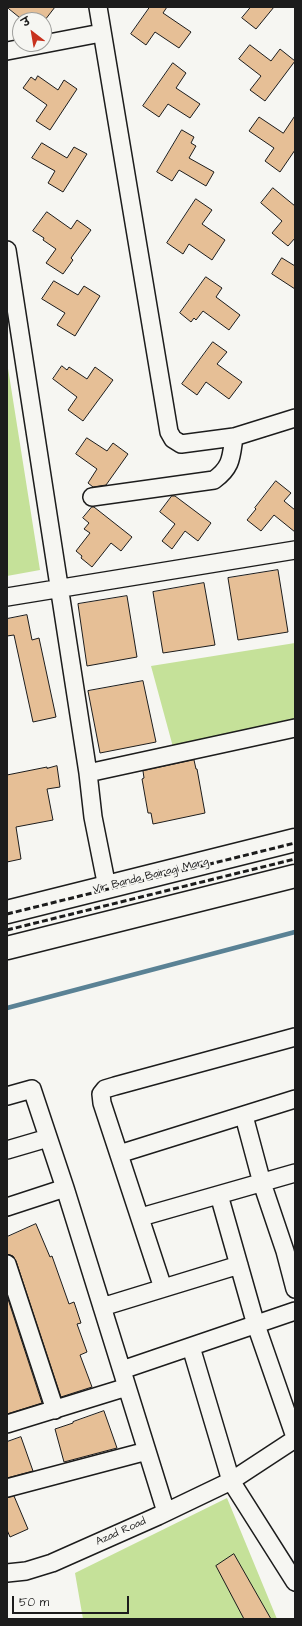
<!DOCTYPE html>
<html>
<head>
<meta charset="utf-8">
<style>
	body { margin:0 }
	#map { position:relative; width:302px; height:1626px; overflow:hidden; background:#f6f6f2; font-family:"Architects Daughter","Playpen Sans Deva",sans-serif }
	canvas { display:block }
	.frame { position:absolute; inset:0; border:8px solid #1c1c1c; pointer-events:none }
	.north { position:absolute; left:12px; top:12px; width:40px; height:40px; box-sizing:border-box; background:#f6f6f2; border:1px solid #9f9f9c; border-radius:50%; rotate:329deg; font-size:11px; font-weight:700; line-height:16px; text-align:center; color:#1c1c1c }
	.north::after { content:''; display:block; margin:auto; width:14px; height:18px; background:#c8321e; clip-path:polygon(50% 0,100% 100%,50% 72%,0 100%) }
	.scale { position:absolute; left:12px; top:1596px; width:117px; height:18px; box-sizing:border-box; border:2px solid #1c1c1c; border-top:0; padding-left:5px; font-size:12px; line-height:14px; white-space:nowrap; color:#1c1c1c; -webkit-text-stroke:3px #f6f6f2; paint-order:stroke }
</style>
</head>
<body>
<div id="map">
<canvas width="302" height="1626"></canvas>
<div class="frame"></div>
<div class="north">उ</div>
<div class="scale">50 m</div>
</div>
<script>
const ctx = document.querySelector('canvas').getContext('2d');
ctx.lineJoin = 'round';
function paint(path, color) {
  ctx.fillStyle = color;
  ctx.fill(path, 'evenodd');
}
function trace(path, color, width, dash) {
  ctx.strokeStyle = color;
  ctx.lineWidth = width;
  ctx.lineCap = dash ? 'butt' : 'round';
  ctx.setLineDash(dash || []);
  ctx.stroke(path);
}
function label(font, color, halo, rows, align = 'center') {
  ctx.font = font + ' "Architects Daughter",sans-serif';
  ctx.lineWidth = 3;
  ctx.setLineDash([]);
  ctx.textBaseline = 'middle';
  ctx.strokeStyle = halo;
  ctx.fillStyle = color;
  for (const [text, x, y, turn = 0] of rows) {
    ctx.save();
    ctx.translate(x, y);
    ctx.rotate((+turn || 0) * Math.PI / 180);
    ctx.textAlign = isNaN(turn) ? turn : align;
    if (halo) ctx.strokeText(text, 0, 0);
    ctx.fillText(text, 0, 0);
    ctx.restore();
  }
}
paint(new Path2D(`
	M7,362L40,570L7,576Z
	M295,643V725L173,747L151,666Z
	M227,1498L277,1619H83L75,1573Z`), '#c5e199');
trace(new Path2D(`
	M7,1008L295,932`), '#5a8295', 4.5);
const building = new Path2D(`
	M7,7H55L45,20H23Z
	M150,7H167L163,13L191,32L179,48L155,32L146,45L131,34Z
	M251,7H274L256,29L242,18Z
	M250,45L271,61L280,49L295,61L265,101L250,90L261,76L239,59Z
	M173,63L186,73L176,88L200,104L190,118L168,104L159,117L143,106Z
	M38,76L58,90L64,80L77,89L50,130L36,121L47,105L23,88L31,77L35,80Z
	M295,116V150L280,172L265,161L274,148L249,131L259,117L283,133Z
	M182,130L194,137L191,143L196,146L189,158L214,172L206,186L179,170L172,181L157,172Z
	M42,143L67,158L74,147L87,154L63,192L48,183L55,171L32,158Z
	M273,188L295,206V238L288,246L272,233L282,221L261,203Z
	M196,199L212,210L202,224L225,240L212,260L189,244L183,254L167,243Z
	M47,212L71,229L77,220L91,230L71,258L73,260L63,274L46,263L56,249L43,240L44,238L33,231Z
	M282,258L295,266V289L272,274Z
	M206,277L222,288L216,297L240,315L229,330L203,311L196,320L194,318L191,322L180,313Z
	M54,281L78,295L84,286L100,296L75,336L57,325L65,313L42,299Z
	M213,342L227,352L217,364L242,382L229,399L206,382L197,395L182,384Z
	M62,366L67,370L69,367L87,379L95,367L113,380L83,421L68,410L77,397L53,379Z
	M87,438L107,451L113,443L128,454L106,485L93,487L88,483L97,469L76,454Z
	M276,481L291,493L284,501L295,510V532L274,515L261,531L247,520L256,509L255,508Z
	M172,496H175L211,523L198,541L185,531L172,549L162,541L175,524L160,512Z
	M92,507H94L132,537L121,551L111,543L92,567L81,558L82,556L76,551L90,533L84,529L89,523L83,518Z
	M278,570L288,632L238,640L228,578Z
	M204,583L215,645L163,653L153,592Z
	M127,596L137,657L87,666L78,604Z
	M27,615L32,640L39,638L56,717L33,722L14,635L7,636V619Z
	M143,681L156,742L100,753L88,691Z
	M194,760L196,769H197L205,813L153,824L151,813H148L142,779L144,778L143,771Z
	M57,766L60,787L47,789L53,820L16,827L21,859L7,862V775L47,767V768Z
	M36,1224L50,1257L52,1256L69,1304L74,1302L81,1323L77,1324L87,1352L80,1355L92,1387L61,1397L16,1261L13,1256L7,1254V1237Z
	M7,1296L42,1403L7,1414Z
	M104,1411L117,1448L64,1462L55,1429L73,1423V1422Z
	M21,1437L33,1471L7,1478V1442Z
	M14,1496L28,1529L10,1537L7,1530V1498Z
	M234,1554L271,1619H244L216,1566Z`);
paint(building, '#e6bf96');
trace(building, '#1c1c1c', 1);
const minor = new Path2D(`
	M98,7L169,432L173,439L181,444L234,437L295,418
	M7,51L101,33
	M7,250L88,773
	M92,497L214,480C232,467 231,457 234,437
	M7,597L295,550
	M107,887L93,817L88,773L295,728
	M7,1096L32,1089L65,1188L166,1512
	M244,1116L262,1183L285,1251L295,1289
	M7,1150L48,1138
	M119,1154L295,1099
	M219,1195L256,1325L295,1437
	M7,1207L65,1188
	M141,1217L295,1173
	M7,1264L55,1410
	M163,1288L102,1103L101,1094L105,1089L115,1086L295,1037
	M102,1307L239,1265
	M191,1347L231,1481L295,1582
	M122,1370L295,1311
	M7,1424L127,1387
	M7,1488L147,1451
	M7,1573L26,1571L52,1563L158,1516L231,1481L295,1439`);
const secondary = new Path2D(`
	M7,912L295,840
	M7,948L295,876`);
trace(minor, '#1c1c1c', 20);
trace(secondary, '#1c1c1c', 25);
trace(minor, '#f6f6f2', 17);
trace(secondary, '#f6f6f2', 22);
trace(new Path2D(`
	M7,914L295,843
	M7,930L295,859`), '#1c1c1c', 3, [6, 3]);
label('11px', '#1c1c1c', '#f6f6f2', [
	["Vir Banda Bairagi Marg",151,876,-14],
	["Azad Road",121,1532,-24]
]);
</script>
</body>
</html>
